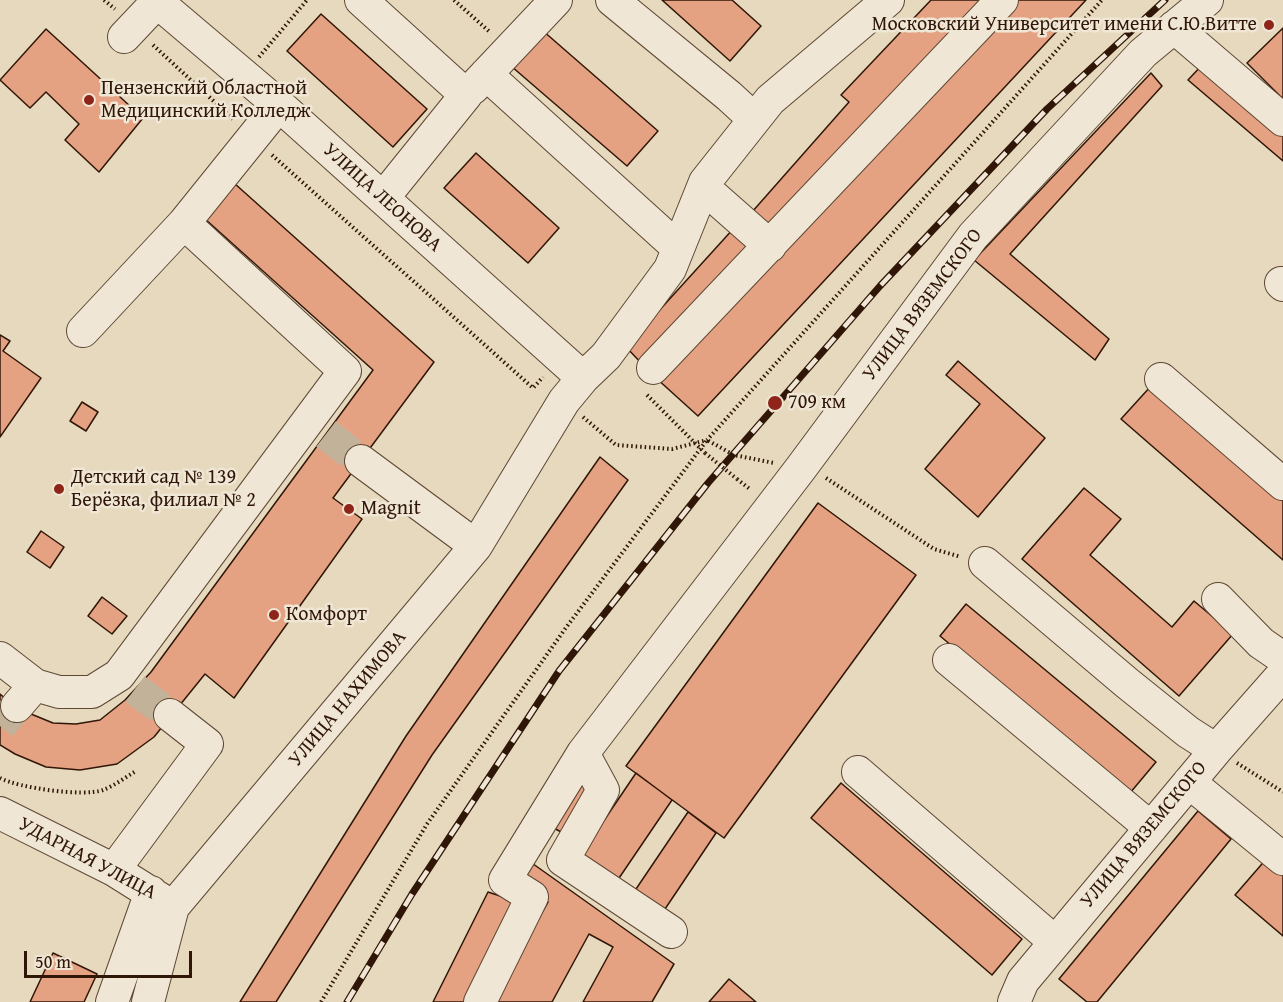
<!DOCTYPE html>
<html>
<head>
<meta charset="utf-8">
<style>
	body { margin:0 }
	#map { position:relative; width:1283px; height:1002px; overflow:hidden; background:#e6d9be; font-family:"Gentium Book Plus",serif }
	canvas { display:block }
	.scale { position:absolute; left:24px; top:951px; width:168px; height:27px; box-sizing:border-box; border:3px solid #301606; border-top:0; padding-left:8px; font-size:18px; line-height:21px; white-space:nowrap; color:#301606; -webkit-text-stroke:4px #efe6d5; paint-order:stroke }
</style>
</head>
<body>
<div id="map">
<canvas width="1283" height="1002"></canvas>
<div class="scale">50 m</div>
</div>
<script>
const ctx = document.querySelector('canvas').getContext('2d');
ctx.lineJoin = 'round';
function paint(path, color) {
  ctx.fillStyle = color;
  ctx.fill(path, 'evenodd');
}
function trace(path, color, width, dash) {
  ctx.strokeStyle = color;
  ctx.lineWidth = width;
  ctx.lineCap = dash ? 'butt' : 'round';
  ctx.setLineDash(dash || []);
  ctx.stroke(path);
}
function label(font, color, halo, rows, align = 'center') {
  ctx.font = font + ' "Gentium Book Plus",serif';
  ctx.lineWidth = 5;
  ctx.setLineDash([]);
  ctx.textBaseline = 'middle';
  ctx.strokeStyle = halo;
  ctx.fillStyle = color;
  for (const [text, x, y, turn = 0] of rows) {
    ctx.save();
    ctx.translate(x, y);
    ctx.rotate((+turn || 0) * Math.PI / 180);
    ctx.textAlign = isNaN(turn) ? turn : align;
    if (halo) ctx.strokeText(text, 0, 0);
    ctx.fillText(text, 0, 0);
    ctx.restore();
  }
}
const building = new Path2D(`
	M662,0H732L761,26L730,61Z
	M931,0H985L772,230L752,212L849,102L841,95Z
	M1018,0H1086L698,416L656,378Z
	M321,14L427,109L393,147L287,51Z
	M1283,28V99L1247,63Z
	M46,29L143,118L99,172L65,140L79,124L46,92L30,108L0,80Z
	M542,30L658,131L627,166L511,66Z
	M1203,64L1283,134V161L1188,80Z
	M1151,73L1162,86L1010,254L1109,339L1095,360L974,260Z
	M476,153L559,228L528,263L444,188Z
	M234,183L434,362L333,498L362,519L234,698L205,674L154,737L117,764L80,770L46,767L15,754L0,745V694L7,700L31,714L53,723L76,724L100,720L125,700L151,672L373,370L204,218Z
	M734,228L755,247L645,367L626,347Z
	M0,335L10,341L3,351L41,378L0,437Z
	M958,361L1045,438L978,517L925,469L980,404L946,375Z
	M1151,386L1283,501V560L1121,419Z
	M82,402L98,412L86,431L70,421Z
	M600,457L628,480L432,755L276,1002H240L406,736Z
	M1084,488L1121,519L1090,555L1172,627L1194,601L1233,634L1179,696L1022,559Z
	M818,503L916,575L724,838L626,766Z
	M41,531L64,547L50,568L27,552Z
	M102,597L127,616L112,634L88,616Z
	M966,604L1156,762L1130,793L940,636Z
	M636,773L672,800L615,884L578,859Z
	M575,780L587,788L563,833L550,826Z
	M841,783L1022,939L992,975L811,818Z
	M1198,811L1231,839L1097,1002H1087L1059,979Z
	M688,812L716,833L663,912L634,892Z
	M1268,857L1283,870V936L1235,895Z
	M529,861L674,964L652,1002H583L613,947L589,934L552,1002H490L548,902L519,879Z
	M488,892L512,900L507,925L467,1002H433Z
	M53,953L97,974L84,1002H30Z
	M729,979L756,1002H709Z`);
paint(building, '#e5a283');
trace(building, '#301606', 1.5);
trace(new Path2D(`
	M326,434L361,461
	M135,689L170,715
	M0,726L17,706`), '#c2b299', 32, [32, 16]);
const minor = new Path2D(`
	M361,0L466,95L383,198
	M612,0L729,96L754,119
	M1174,27L1283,120
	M124,37L157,2
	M486,74L678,248
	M473,88L556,0
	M703,187L770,246
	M1281,283L1283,285
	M83,331L184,223
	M653,368L1002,0
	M583,378L606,356L670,269L705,182L770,100L888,0
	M1161,379L1283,484
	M361,461L476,546
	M985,563L1127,683L1188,732L1216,750
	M1218,599L1261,643L1283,658
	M0,658L35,685L59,692H92L119,675L345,371L184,223L279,105
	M949,660L1151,828
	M17,706L35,685
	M583,753L603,790L563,860L671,932
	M858,772L1055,942
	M1189,782L1283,859
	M0,813L114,870L173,907
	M114,870L207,744L170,715
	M112,1002L151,892
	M148,1002L173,907L476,546L564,401L583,378L279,105L155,0
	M480,1002L532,897L505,880L583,753L801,468L973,236L1143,53L1207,0
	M1014,1002L1023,981L1216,750L1283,674`);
trace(minor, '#5e4734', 34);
trace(new Path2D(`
	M104,0L115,9
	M454,0L491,33
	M153,45L233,119
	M259,57L307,0
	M272,155L533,388L543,377
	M647,395L705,453
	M583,417L616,445L672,449L707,440L1102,0
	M826,478L934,549L961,557
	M737,479L751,490
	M1237,763L1283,792
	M0,778C19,788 83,797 103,790C114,786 126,777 136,771
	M321,1002L427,824L565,629L707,440L734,455L774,463`), '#301606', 4, [1.5, 3]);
trace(minor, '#efe6d5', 32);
const rail = new Path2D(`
	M347,1002L412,894L559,671L708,483L880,286L1047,109L1165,0`);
trace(rail, '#301606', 7);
trace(rail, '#efe6d5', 4.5, [14]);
trace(new Path2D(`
	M705,453L737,479`), '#301606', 4, [1.5, 3]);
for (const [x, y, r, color] of [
	[1269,25,6,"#8f2418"],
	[89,100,6,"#8f2418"],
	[775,403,8,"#8f2418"],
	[59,489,6,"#8f2418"],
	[349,509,6,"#8f2418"],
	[274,615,6,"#8f2418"]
]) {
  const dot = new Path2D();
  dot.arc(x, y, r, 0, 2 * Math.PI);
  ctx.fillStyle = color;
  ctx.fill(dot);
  trace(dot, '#efe6d5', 2);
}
label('20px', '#301606', '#efe6d5', [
	["Московский Университет имени С.Ю.Витте",1257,25,"right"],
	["Пензенский Областной",101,89],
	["Медицинский Колледж",101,112],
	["709 км",788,403],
	["Детский сад № 139",71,478],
	["Берёзка, филиал № 2",71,501],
	["Magnit",361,509],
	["Комфорт",286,615]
], 'left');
label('20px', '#301606', '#efe6d5', [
	["УЛИЦА ЛЕОНОВА",382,198,42],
	["УЛИЦА ВЯЗЕМСКОГО",923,305,-53],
	["УЛИЦА НАХИМОВА",348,699,-50],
	["УЛИЦА ВЯЗЕМСКОГО",1144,835,-50],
	["УДАРНАЯ УЛИЦА",87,859,28]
]);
</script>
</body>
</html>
